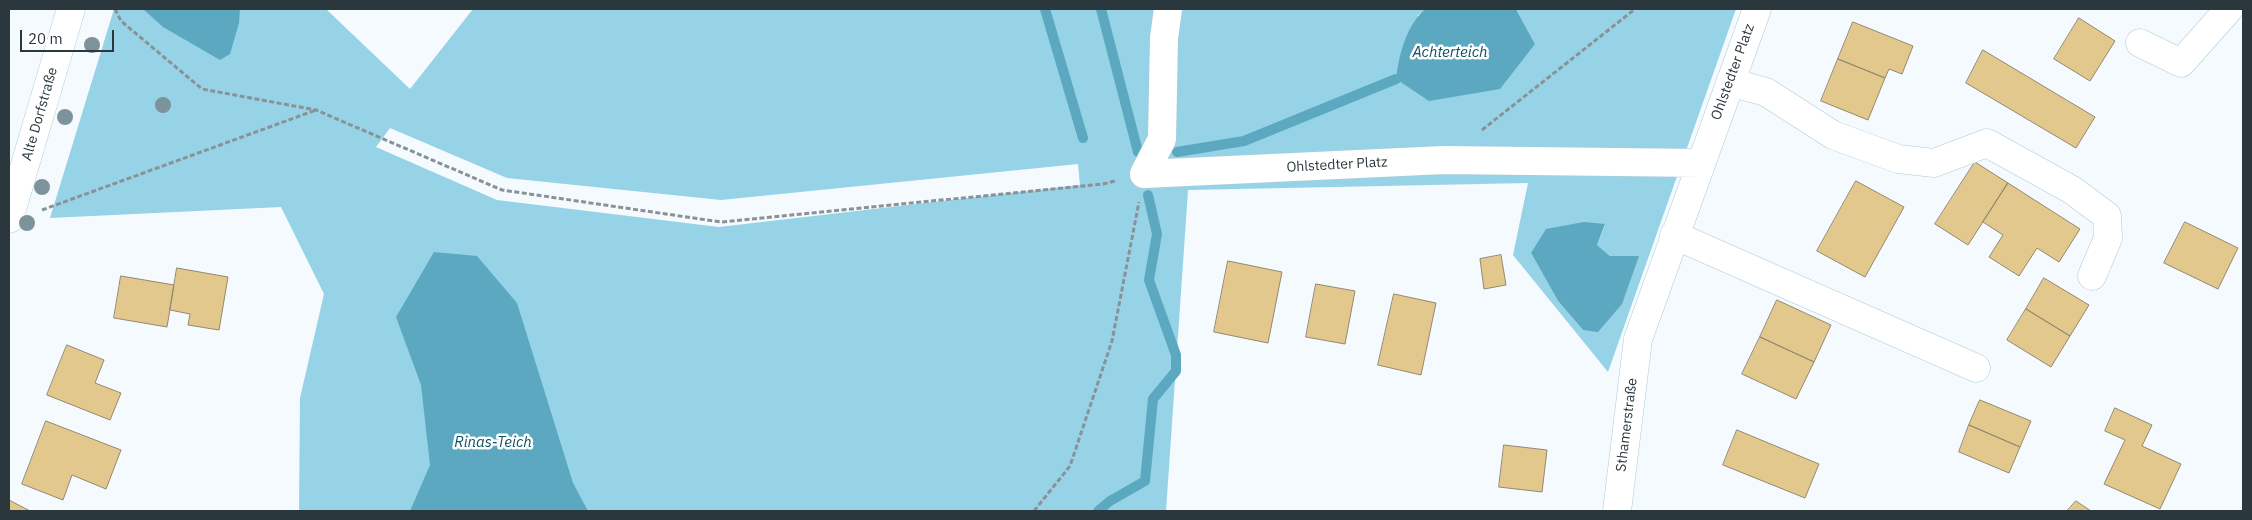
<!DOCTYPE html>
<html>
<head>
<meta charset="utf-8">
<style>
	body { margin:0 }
	#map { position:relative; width:2252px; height:520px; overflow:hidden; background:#f4fafd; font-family:"IBM Plex Sans",sans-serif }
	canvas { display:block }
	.frame { position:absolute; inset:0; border:10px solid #2a373c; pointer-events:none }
	.scale { position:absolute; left:20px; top:30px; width:94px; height:22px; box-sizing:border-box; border:2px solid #2a373c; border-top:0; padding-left:6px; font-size:15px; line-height:18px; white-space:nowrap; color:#2a373c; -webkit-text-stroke:4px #fff; paint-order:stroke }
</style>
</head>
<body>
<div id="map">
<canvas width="2252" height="520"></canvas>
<div class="frame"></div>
<div class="scale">20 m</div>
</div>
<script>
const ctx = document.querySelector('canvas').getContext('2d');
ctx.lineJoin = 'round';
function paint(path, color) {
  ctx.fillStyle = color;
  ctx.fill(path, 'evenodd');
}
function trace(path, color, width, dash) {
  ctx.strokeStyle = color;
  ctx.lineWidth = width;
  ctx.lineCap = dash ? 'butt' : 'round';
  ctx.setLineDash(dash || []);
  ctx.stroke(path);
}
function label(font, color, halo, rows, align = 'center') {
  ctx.font = font + ' "IBM Plex Sans",sans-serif';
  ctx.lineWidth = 5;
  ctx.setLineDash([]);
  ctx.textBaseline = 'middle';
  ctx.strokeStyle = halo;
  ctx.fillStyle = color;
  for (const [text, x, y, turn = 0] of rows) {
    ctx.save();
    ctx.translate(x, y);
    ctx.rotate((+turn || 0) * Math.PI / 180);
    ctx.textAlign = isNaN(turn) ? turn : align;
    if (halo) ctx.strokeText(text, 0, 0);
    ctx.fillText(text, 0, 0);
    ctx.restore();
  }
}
paint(new Path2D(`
	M114,9H326L410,89L473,9H1425L1417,16L1535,44L1516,9H1736L1608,372L1513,255L1528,183L1188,190L1166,511H299L300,398L324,294L281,207L50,218ZM390,128L507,178L721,200L1078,164L1080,185L719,227L497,200L376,147ZM1605,225L1597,245L1610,256L1583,330L1558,301L1531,253Z`), '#97d3e7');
paint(new Path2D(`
	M143,9H240L239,23L230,54L220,60L163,27Z
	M1425,9H1516L1535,44L1500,89L1429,101L1396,79C1399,55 1406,26 1425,9Z
	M1584,222L1605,224L1597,245L1610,256H1639L1622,304L1598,332L1583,330L1558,301L1531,253L1546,229Z
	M434,252L477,256L517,303L573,483L588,511H410L430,465L421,385L396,317Z`), '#5ba8c0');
trace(new Path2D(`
	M1045,9L1083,138
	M1101,9L1138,152
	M1177,152L1244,141L1396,79
	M1098,511L1110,501L1145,481L1153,399L1176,371V355L1149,280L1157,234L1148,195`), '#5ba8c0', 10);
const building = new Path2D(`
	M2079,18L2115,41L2090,81L2054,59Z
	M1853,22L1913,46L1902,74L1889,69L1885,78L1838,59Z
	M1983,50L2095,117L2076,148L1966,83Z
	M1838,59L1885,78L1868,120L1821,101Z
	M1975,162L2008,183L1968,245L1935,224Z
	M1856,181L1904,207L1865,277L1817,251Z
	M2008,183L2080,229L2059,262L2037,248L2019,276L1989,257L2003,235L1983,222Z
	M2185,222L2238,248L2218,289L2164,263Z
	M1501,255L1506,285L1484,289L1480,259Z
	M1228,261L1282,272L1268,343L1214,332Z
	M177,268L228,277L219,330L188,325L190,314L170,310Z
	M121,276L174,285L167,327L114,318Z
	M2044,278L2089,305L2070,336L2026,309Z
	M1316,284L1355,291L1345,344L1306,337Z
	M1394,294L1436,303L1421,375L1378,365Z
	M1777,300L1831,325L1814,362L1760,337Z
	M2026,309L2070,336L2051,367L2007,340Z
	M1760,337L1814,362L1796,399L1742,374Z
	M67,345L104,360L95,383L121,393L110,420L47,395Z
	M1980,400L2031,421L2020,447L1969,425Z
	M2115,408L2152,425L2142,446L2181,464L2160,509L2104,484L2125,440L2105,431Z
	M46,421L121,450L106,489L72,475L63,500L22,484Z
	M1969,425L2020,447L2009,473L1959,452Z
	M1737,430L1819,464L1805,498L1723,465Z
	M1504,445L1547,450L1542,492L1499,487Z
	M9,500L30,511H9Z
	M2076,501L2091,511H2067Z`);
paint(building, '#e2c88c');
trace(building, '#93886f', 1);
const minor = new Path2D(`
	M2140,43L2181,63L2229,9
	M1730,82L1766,92L1833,135L1898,159L1934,163L1987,143L2072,190L2107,216L2108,238L2092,276
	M1144,174L1444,160L1700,163
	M1144,174L1162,139L1164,38L1168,9
	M9,219L71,9
	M1674,235L1976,368
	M1617,511L1638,339L1757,9`);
trace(minor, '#abccd7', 29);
trace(new Path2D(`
	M115,9L121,21L202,89L316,110L502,190L721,222L1103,184L1115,181
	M1482,130L1635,9
	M42,210L316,110
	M1034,511L1070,466L1112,341L1139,202`), '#899296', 3, [5, 2.5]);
trace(minor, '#fff', 28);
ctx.fillStyle = '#7d939b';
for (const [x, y] of [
	[92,45],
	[163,105],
	[65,117],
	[42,187],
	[27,223]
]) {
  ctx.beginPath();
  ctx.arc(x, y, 8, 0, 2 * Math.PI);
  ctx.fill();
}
label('14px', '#2a373c', '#fff', [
	["Ohlstedter Platz",1733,72,-70],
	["Alte Dorfstraße",40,114,-74],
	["Ohlstedter Platz",1337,165,-3],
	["Sthamerstraße",1627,425,-83]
]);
label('italic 15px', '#0d5061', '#fff', [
	["Achterteich",1450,53],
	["Rinas-Teich",493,443]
]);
</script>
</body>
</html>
